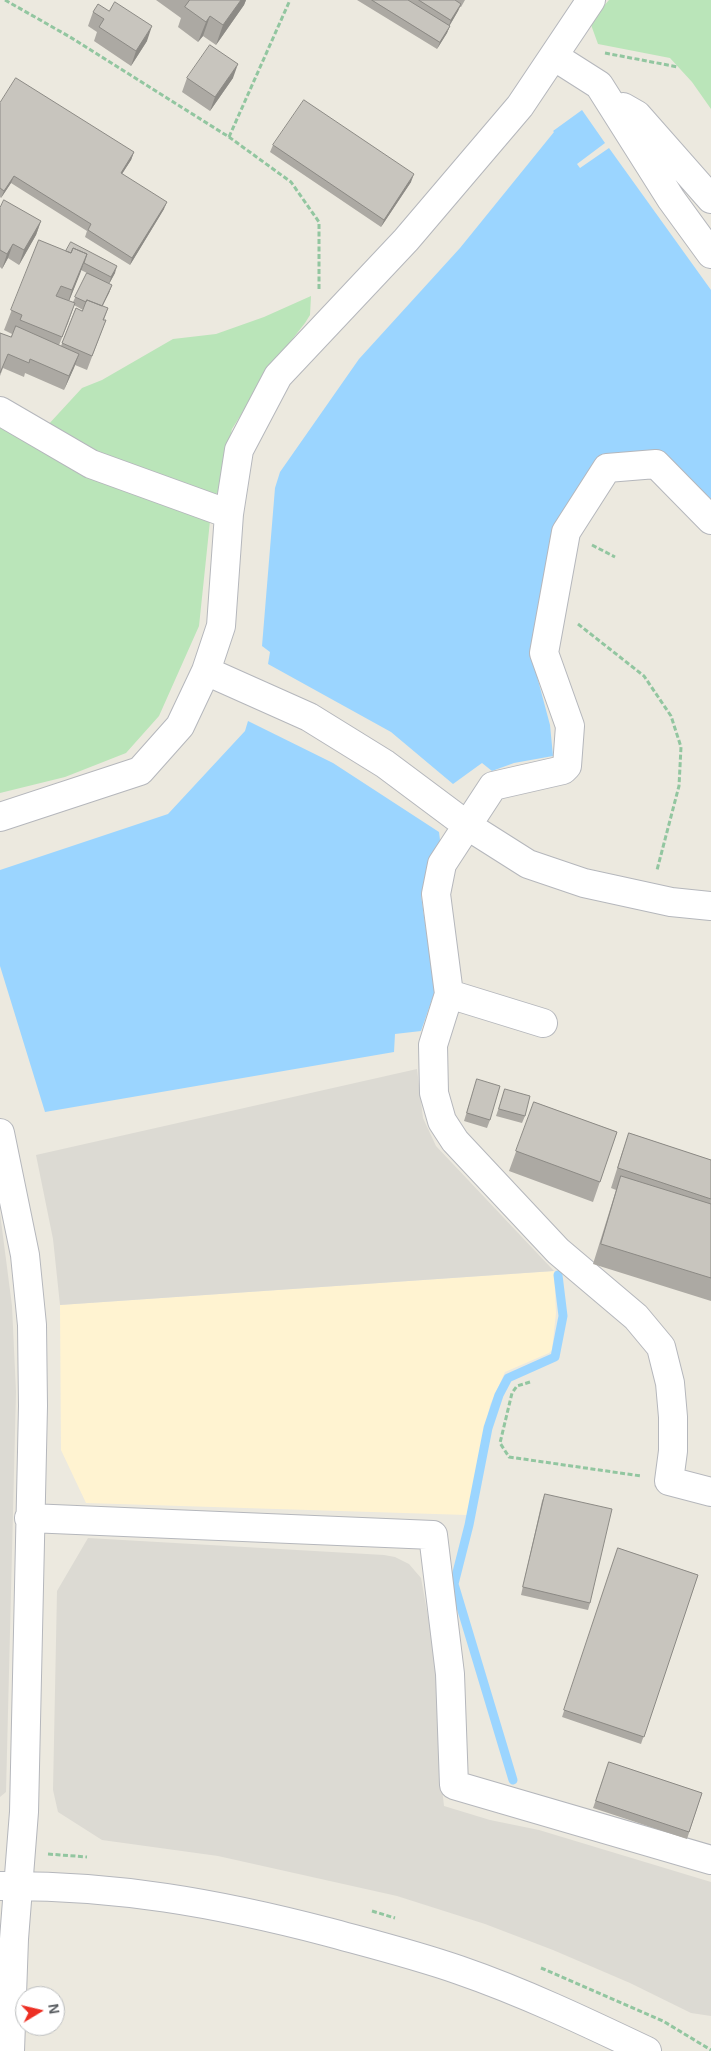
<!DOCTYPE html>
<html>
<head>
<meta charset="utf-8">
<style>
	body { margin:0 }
	#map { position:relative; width:711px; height:2051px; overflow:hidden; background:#ece9df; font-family:Arial,sans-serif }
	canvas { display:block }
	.north { position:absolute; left:15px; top:1986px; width:50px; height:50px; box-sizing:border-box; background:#fff; border:1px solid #bcbebf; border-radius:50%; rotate:81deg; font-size:14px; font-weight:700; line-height:20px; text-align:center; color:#585c60 }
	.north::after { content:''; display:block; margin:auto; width:18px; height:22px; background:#ed2f23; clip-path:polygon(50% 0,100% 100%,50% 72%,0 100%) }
</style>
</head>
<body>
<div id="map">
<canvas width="711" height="2051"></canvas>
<div class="north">N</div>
</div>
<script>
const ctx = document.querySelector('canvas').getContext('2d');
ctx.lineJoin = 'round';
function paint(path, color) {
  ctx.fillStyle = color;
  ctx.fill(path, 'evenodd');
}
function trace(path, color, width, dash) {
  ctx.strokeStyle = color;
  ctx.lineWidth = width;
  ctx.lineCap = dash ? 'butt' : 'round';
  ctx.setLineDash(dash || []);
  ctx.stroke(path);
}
paint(new Path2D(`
	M554,1271L556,1313L552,1350L549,1353L505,1372L490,1405L467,1515L86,1503L61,1450L60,1305Z`), '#fff3d1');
paint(new Path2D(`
	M417,1069L423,1118L436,1146L554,1271L60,1305L53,1239L36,1155Z
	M0,1213L12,1306L16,1392L6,1792L0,1797Z
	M88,1538L384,1555L395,1557L409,1564L421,1578L433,1644L438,1703V1752L444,1806L490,1820L539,1830L711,1882V2016L691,2013L630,1983L553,1950L485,1924L397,1896L218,1856L102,1840L58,1812L53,1790L57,1591Z`), '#dcdad3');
paint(new Path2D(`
	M609,0H711V109L692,82L670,58L598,44L590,22Z
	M311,296L310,315L305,323L273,364L232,429L220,481L221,488L214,497L104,461L47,426L82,388L102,380L173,339L216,334L264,317Z
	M0,419L210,521L199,626L159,716L126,753L65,777L0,793Z`), '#bae5b9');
paint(new Path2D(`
	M582,110L605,143L577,164L580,168L609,148L711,290V504L660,452L599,457L554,525L530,650L550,725L553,756L514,763L492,771L482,763L453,784L391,732L268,664L270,652L262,646L275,488L280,472L359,359L460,248L554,132L553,131Z
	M248,721L333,763L439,832L441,848L431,859L421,895L435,991L421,1031L395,1034L394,1052L45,1112L0,966V870L168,814L245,731Z`), '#9bd5ff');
trace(new Path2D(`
	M513,1780L454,1584L469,1525L488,1428L499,1395L508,1378L555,1357L563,1316L558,1275`), '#9bd5ff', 9);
const minor = new Path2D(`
	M555,57L599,85L671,199L711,254
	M623,107L637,115L711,199
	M0,411L91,464L229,514
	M711,520L656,464L607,468L566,532L544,653L570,726L567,766L563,770L493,786L442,864L436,894L449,994L433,1045L434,1093L442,1121L455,1141L558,1251L636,1317L661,1347L670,1383L673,1417V1451L669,1481L711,1492
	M206,671L309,717L385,764L468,826L528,864L584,883L671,902L711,906
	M0,817L140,771L180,726L206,671L221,626L229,514L239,450L278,376L406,240L520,106L591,0
	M449,994L543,1023
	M0,1133L25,1255L32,1325L33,1406L24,1812L14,1939L10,2051
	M29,1518L433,1535L450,1674L454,1785L711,1860
	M0,1886C115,1885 217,1903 328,1932C372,1944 416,1955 459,1970C523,1992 586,2022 647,2051`);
trace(minor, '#b5b7bc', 30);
trace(new Path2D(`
	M5,0L70,37L229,137L291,182L319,222V290
	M605,53L678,67
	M229,137L290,0
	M592,545L615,557
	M578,624L644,676L671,716L681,747L679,786L657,870
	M530,1382L517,1386L512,1393L500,1443L509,1457L641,1476
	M48,1854L87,1857
	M372,1911L395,1918
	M541,1968L663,2021L711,2050`), '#92c6a0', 3, [5, 2.5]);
trace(minor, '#fff', 28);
paint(new Path2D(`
	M156,0H246L244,5L216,45L203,36L198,42L178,27L181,18Z
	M357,0H465L461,7H460L458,11L450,25L447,33L437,49Z
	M109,11L147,41L131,66L94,41L97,32L88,26L93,12Z
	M187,78H233L210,111L182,92Z
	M0,103L134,152L131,160L122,174L164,209L130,265L85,237L87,231L11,183L1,198L0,197Z
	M273,145L411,182L381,227L270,152Z
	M0,208L41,221L36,235L19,265L8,258L2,269L0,267Z
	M39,240L115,273L109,284L112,285L109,293L102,306L108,308L104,320H106L87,370L75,365L64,390L25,373L24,377L3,368L0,376V333L11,337L12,334L4,330ZM81,270L87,273L73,302L69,301ZM74,305L83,310L82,311L76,308L61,346L59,345Z
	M477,1079L490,1120L487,1128L464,1121Z
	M505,1089L525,1116L522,1123L496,1116Z
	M534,1102L617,1132L593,1202L509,1171Z
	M629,1133L711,1160V1301L593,1264L616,1190L611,1188L622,1153Z
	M545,1494L590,1603L588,1610L521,1595L542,1501Z
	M618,1548L698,1575L641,1744L562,1717Z
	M609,1762L702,1793L687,1839L593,1808Z`), '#aca9a3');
paint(new Path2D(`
	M241,0H246L244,5L216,45L223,25Z
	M461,4L458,11L448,28L451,20Z
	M210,16L203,36L198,42L206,22Z
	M152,26L147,41L131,66L136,51Z
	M450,26L447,33L437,49L440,42Z
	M238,64L233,78L210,111L215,97Z
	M134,152L131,160L118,180L121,173Z
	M414,174L411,182L381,227L384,220Z
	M14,176L11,183L1,198L4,191Z
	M167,202L164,209L130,265L132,258Z
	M41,221L36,235L19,265L24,250Z
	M13,244L8,258L2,269L7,254Z
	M87,254L80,274L65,311L72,290Z
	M117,266L115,273L109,284L111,277Z
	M112,285L109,293L97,317L100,309Z
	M75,303L68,323L54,357L62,337Z
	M79,354L74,368L64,390L69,376Z`), '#8c8a85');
const building = new Path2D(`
	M190,0H241L223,25L210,16L206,22L185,7Z
	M372,0H408L450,26L440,42Z
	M419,0H455L461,4L451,20Z
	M115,2L152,26L136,51L99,27L104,19L93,12L98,4L109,11Z
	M210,45L238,64L215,97L187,78Z
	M16,78L134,152L121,173L167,202L132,258L88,230L91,224L14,176L4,191L0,188V103Z
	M304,100L414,174L384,220L273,145Z
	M4,200L41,221L24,250L13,244L7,254L0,250V208Z
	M39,240L71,253L73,248L87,254L72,290L61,286L56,296L75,303L62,337L20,320L22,315L11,310Z
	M71,242L117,266L111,277L84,263L87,254L73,248L71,253L66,251Z
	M87,273L112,285L102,306L87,300L86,302L75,297Z
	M87,300L108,308L103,320H106L92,356L62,343L76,308L82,311Z
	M16,326L79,354L69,376L30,359L29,363L8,354L0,373V333L11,337Z
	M477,1079L500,1086L490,1120L467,1113Z
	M505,1089L530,1096L525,1116L499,1109Z
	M534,1102L617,1132L600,1182L516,1151Z
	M629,1133L711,1160V1199L618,1168Z
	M621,1176L711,1204V1278L601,1244Z
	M545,1494L612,1509L590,1603L523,1587Z
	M618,1548L698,1575L644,1737L564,1710Z
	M609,1762L702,1793L689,1832L596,1801Z`);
paint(building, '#c8c5be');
trace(building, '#8c8a85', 1);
</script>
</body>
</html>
